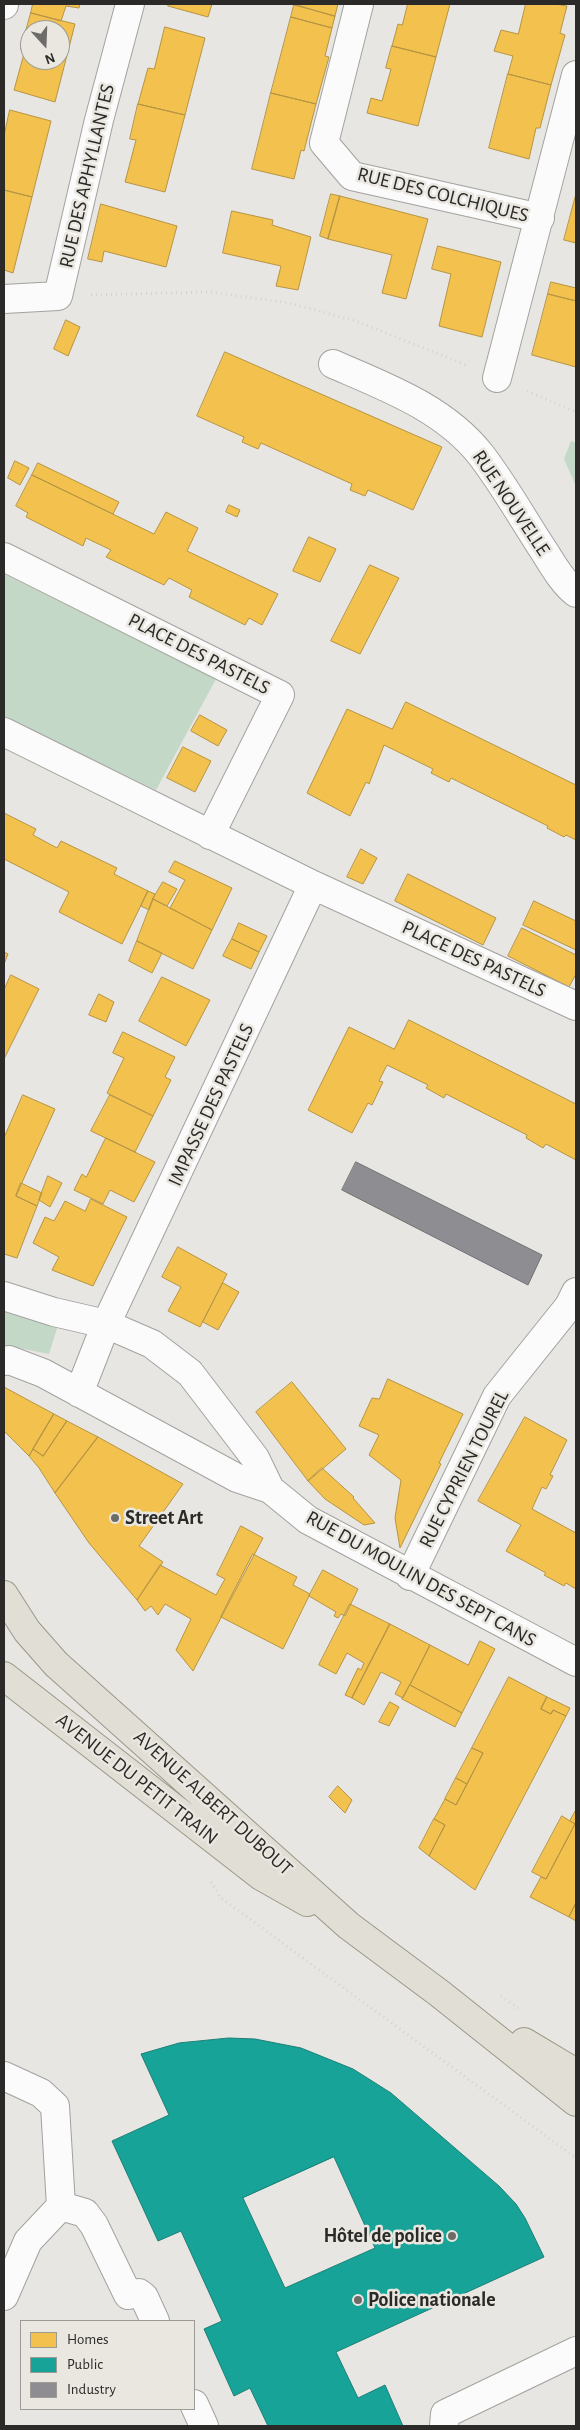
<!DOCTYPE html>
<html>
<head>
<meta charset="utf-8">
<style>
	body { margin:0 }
	#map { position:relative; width:580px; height:2430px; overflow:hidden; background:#e7e6e2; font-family:"Alegreya Sans",sans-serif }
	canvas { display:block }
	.frame { position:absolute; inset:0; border:5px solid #2b2a28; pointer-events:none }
	.legend { position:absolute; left:20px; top:2320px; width:175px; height:90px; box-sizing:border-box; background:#e9e7e0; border:1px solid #9d9b96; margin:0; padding:6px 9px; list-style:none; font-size:15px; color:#2b2a28 }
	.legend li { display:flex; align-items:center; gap:10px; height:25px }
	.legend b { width:25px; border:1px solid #9d9b96 }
	.north { position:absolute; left:20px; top:20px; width:50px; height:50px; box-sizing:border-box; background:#e9e7e0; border:1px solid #9d9b96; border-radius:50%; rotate:160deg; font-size:14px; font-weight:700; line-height:20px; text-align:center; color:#2b2a28 }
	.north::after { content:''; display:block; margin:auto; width:18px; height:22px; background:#6d6c69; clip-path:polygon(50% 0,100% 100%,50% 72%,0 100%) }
</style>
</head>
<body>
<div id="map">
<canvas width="580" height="2430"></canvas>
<div class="frame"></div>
<ul class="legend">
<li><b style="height:14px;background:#f2c14e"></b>Homes</li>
<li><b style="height:14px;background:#17a398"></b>Public</li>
<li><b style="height:14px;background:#8d8d92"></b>Industry</li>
</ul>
<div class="north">N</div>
</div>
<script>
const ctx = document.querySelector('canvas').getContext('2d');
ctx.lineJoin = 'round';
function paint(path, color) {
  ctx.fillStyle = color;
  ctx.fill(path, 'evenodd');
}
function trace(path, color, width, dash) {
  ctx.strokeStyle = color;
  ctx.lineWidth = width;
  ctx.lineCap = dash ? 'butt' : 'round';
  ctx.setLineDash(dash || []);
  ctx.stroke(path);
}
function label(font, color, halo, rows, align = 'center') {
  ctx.font = font + ' "Alegreya Sans",sans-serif';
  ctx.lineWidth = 5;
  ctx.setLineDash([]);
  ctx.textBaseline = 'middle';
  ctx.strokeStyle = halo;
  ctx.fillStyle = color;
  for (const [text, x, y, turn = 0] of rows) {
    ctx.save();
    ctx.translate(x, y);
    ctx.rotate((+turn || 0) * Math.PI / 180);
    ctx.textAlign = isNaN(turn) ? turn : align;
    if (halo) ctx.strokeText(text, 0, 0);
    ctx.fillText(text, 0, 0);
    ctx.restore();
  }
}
paint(new Path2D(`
	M571,441L576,443V486L564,459Z
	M4,574L216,679L156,790L4,717Z
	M4,1309L58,1325L49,1354L4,1345Z`), '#c3d8c6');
const homes = new Path2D(`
	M33,4H80L79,8L66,6L61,21L31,13Z
	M169,4H212L208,17L168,6Z
	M294,4H338L335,16Z
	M408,4H450L436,57L392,46L398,24L402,25Z
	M526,4H555L567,6L560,33L565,35L551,85L508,74L513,56L494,51L501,30L518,34Z
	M294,5L335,16L332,28L291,17Z
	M31,13L75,24L55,102L14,90L25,50L21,49ZM30,30H60V60H30Z
	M291,17L332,28L325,56L329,57L316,104L271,93Z
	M165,27L205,38L185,115L138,104L148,68L154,69Z
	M392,46L436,57L418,126L367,113L371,98L382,101L391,69L386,68Z
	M508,74L551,85L540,128H536L529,159L489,148Z
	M271,93L316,104L304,151L301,150L294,179L252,169Z
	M138,104L185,115L165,192L125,182L136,140L130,139Z
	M10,110L51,121L32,197L4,190V136Z
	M4,190L32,197L13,273L4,270Z
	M331,194L340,196L328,239L320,236Z
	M576,194V243L564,240Z
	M340,196L428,219L406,299L382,293L392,255L328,239Z
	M101,204L177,226L166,267L104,251L102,262L88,259Z
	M232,211L273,220L272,225L311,237L298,290L276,286L281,266L223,253Z
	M438,246L501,262L482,337L439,326L451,274L432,269Z
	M551,282L576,288V301L548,294Z
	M548,294L576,301V367L532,355Z
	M66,320L80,327L68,356L54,349Z
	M225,352L442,447L413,510L368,490L365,496L350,490L352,484L261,443L258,449L242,442L244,437L197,416Z
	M15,461L29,468L20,485L8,478Z
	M38,463L119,502L113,514L32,475Z
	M32,475L154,534L166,512L198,528L187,551L278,594L262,625L249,618L245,625L189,597L192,590L169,578L164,585L106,557L111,550L86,538L83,546L26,517L28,513L16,506Z
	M229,505L240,510L237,517L226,512Z
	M309,537L336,549L320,582L293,571Z
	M370,565L399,578L360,654L331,641Z
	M406,702L576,785V840L566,835L564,837L547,828L548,826L451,778L449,782L431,773L433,769L384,745L369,784L366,782L350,816L307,793L347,709L392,729Z
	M200,715L227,730L218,746L191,731Z
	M183,747L211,761L195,792L167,778Z
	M4,813L36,829L33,835L57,848L61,841L117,868L114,874L148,891L122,944L59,912L69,892L4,859Z
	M361,849L377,858L363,884L347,877Z
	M175,861L232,888L212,930L170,908L185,880L169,872Z
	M408,874L496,918L483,945L395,901Z
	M163,882L177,889L167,906L153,899Z
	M148,891L155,894L149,910L141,906Z
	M153,899L212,930L193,969L137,941Z
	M534,901L576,921V950L523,925Z
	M239,923L267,936L259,952L232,939Z
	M522,928L576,955V974L569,987L508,956Z
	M232,939L259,952L251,969L223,956Z
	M137,941L162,953L152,973L129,961Z
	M4,952L8,954L4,964Z
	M11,975L39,989L4,1059V990Z
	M162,977L210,1000L186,1046L139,1021Z
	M99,994L114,1002L106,1022L89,1015Z
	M409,1020L576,1104V1160L546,1144L543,1148L526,1138L527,1135L446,1094L444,1098L426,1088L428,1085L387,1065L379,1081L383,1082L372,1105L368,1103L352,1133L308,1110L349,1027L394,1049Z
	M123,1032L175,1057L165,1077L171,1080L153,1116L107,1093L124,1058L113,1053Z
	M23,1095L55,1109L16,1196L37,1206L17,1258L4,1254V1138Z
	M110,1095L153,1116L135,1152L91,1131Z
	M106,1138L155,1162L134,1202L110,1190L103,1204L74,1190L82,1174L86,1177Z
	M48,1176L62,1183L50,1207L39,1200Z
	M21,1183L42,1193L37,1206L16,1196Z
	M91,1199L127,1217L93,1286L52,1270L59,1257L33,1243L45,1217L54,1221L65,1201L85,1211Z
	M178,1247L227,1274L200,1327L168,1311L181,1287L162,1277Z
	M223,1283L239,1292L218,1330L203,1322Z
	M388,1379L463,1414L439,1463L441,1464L400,1548L395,1518L401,1480L369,1455L379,1435L359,1426L372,1398L379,1399Z
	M292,1382L346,1449L308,1481L256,1412Z
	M4,1387L54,1414L29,1456L4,1431Z
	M54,1414L67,1421L43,1456L33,1449Z
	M525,1417L567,1440L550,1475L553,1476L546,1489L542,1487L532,1509L576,1533V1589L566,1583L564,1586L544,1575L546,1573L506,1551L521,1525L478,1501Z
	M67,1421L98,1437L55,1493L39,1468L29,1456L33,1449L43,1456Z
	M98,1437L183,1484L139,1546L163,1562L137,1600L89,1543L55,1493Z
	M322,1468L354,1497L353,1498L375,1523L364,1525L325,1499L308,1481Z
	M241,1526L263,1538L193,1671L176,1650L191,1619L165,1604L158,1615L151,1606L145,1611L137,1600L160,1565L216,1595L225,1579L217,1575Z
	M253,1554L297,1577L293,1585L310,1594L283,1649L221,1617Z
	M323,1570L358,1589L345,1616L341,1614L338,1618L334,1616L336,1612L309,1596Z
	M350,1604L390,1624L352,1698L345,1695L358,1668L361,1670L364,1663L347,1653L336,1674L319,1665Z
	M390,1624L430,1645L403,1698L395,1694L401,1682L381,1672L364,1705L352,1698Z
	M480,1641L495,1649L462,1713L410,1685L430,1645L468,1665Z
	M509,1677L547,1697L541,1709L551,1714L553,1710L566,1716L475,1890L429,1856L445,1825L434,1819L445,1799L456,1805L483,1753L472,1748Z
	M410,1685L462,1713L455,1727L402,1699Z
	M547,1697L570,1708L566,1716L553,1710L551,1714L541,1709Z
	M390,1702L399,1707L389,1726L379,1722Z
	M472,1748L483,1753L467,1784L456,1778Z
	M456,1778L467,1784L456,1805L445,1799Z
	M338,1786L352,1800L345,1813L329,1797Z
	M576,1810V1903L569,1917L530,1897L541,1877L546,1879L575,1824L570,1821Z
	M562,1816L575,1824L546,1879L532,1872Z
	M434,1819L445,1825L429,1856L419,1848Z
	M576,1903V1921L569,1917Z`);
paint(homes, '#f2c14e');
trace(homes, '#b69443', 1);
const public = new Path2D(`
	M229,2038L255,2039L301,2048L353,2069L391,2093L499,2186L516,2204L525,2218L544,2257L336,2352L358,2398L385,2385L403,2426H268L250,2388L234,2396L204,2329L222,2321L181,2231L158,2241L112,2141L169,2115L141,2054L179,2043ZM334,2157L375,2248L285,2288L243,2198Z`);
paint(public, '#17a398');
trace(public, '#1d7f76', 1);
const industry = new Path2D(`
	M356,1162L542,1255L528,1285L342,1190Z`);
paint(industry, '#8d8d92');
trace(industry, '#706f72', 1);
const minor = new Path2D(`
	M359,4L324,143L352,176L540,218
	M4,5V4
	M4,299L58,296L99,120L130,4
	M333,364C386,387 444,408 481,455C504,485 523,519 544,551C553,565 562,582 576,593
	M497,378L576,75
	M4,557L280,695L210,835
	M4,732L313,885L576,1006
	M4,1296L54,1312L106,1324L152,1344L190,1373L255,1458L270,1489
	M4,1361L9,1360L43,1373L237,1478L270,1489L308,1520L576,1662
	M79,1393L106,1324L313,885
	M410,1576L497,1396L569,1306L576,1292
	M4,2076L41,2093L55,2106L61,2206L28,2241L4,2296
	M61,2206L85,2213L94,2225L128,2295L139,2293L144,2297L155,2321
	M194,2404L204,2426
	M444,2426L445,2414L576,2351`);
const major = new Path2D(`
	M4,1595L27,1631L56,1664L349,1926L439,1993L576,2102
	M4,1676L261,1876L307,1902
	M524,2042L576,2073`);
trace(minor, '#a2a29f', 30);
trace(major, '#9c9787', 30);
trace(new Path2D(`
	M91,295L210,292L289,303L356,321L466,365
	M527,391L576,412
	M211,1882L221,1898L576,2158
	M501,1996L518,2008`), '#d3d3d3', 3, [1, 4]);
trace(minor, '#fbfbfb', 28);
trace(major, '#e0ded5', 28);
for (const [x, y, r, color] of [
	[115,1518,5,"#6d6c69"],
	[452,2236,5,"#6d6c69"],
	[358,2300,5,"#6d6c69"]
]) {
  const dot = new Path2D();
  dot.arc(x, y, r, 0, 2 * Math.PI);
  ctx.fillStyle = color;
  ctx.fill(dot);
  trace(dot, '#e9e7e0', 2);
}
label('20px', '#2b2a28', '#e9e7e0', [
	["RUE DES APHYLLANTES",87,176,-77],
	["RUE DES COLCHIQUES",443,195,14],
	["RUE NOUVELLE",511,503,56],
	["PLACE DES PASTELS",199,654,27],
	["PLACE DES PASTELS",474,959,25],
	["IMPASSE DES PASTELS",211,1105,-65],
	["RUE CYPRIEN TOUREL",464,1469,-63],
	["RUE DU MOULIN DES SEPT CANS",421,1579,29],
	["AVENUE DU PETIT TRAIN",137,1779,38],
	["AVENUE ALBERT DUBOUT",213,1803,42]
]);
label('bold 20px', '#2b2a28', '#e9e7e0', [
	["Street Art",125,1518],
	["Hôtel de police",442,2236,"right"],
	["Police nationale",368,2300]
], 'left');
</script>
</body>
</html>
